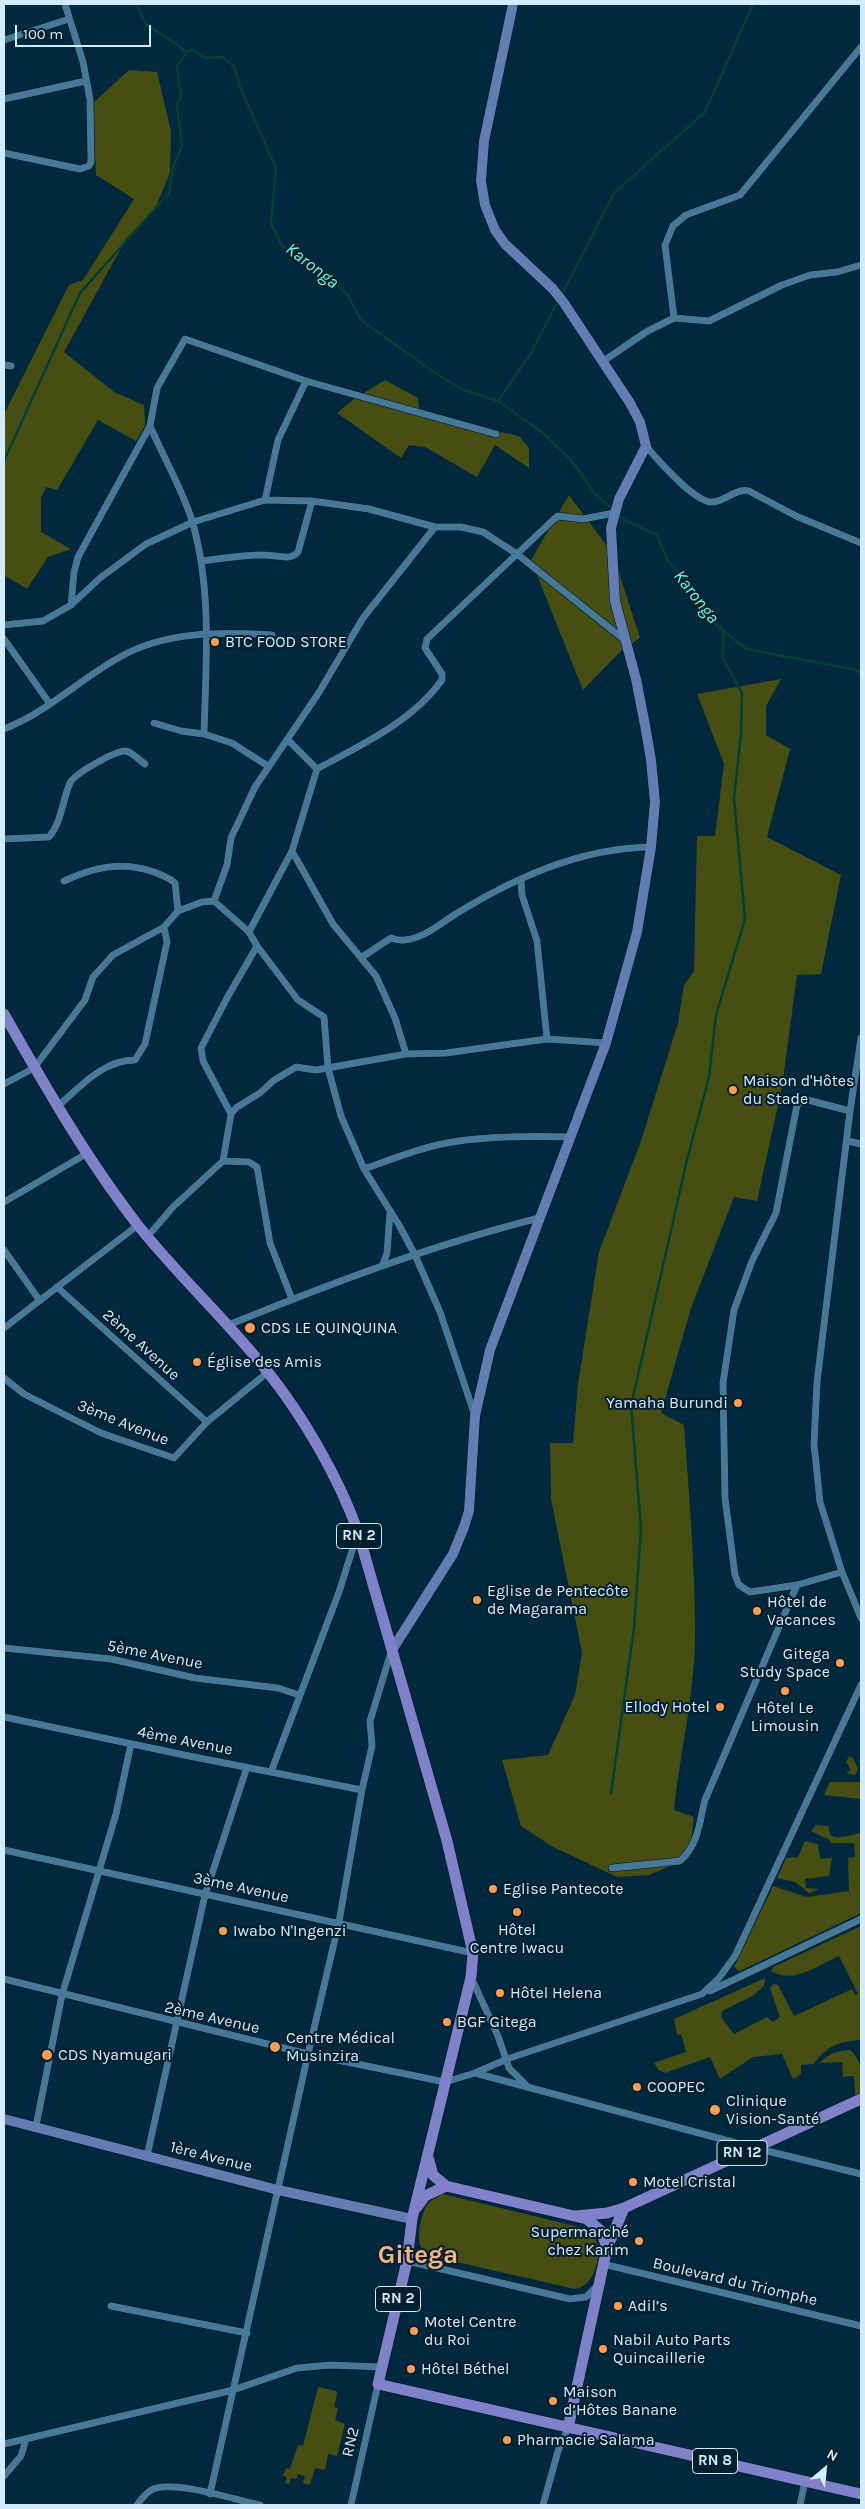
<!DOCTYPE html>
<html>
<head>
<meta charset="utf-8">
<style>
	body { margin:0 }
	#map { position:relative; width:865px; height:2509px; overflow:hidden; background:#00293e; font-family:Karla,sans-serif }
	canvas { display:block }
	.frame { position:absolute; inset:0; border:5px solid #d2ecfd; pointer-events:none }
	.north { position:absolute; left:800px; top:2444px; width:50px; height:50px; -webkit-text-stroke:4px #041f2d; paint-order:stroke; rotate:28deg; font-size:14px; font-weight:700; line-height:20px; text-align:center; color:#d2ecfd }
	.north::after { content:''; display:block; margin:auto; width:18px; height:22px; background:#d2ecfd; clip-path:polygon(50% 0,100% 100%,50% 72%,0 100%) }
	.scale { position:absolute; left:15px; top:25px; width:136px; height:22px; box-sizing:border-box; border:2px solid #d2ecfd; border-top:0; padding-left:6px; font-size:15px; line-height:18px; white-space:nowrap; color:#d2ecfd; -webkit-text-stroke:4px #041f2d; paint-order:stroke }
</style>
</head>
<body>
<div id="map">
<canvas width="865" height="2509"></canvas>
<div class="frame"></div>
<div class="north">N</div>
<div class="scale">100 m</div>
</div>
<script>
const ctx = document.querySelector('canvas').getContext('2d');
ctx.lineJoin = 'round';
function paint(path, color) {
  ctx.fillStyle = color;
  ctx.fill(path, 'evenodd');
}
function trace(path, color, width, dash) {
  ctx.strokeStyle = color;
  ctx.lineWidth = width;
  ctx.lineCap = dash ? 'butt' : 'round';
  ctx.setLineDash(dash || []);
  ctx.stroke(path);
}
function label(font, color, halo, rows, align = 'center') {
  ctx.font = font + ' Karla,sans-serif';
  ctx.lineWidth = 4;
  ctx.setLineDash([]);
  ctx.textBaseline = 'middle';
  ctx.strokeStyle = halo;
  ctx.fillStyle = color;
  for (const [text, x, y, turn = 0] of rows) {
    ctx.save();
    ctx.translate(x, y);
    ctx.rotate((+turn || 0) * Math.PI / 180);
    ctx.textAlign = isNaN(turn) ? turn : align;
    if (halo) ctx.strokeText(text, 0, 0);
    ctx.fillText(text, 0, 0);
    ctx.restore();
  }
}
paint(new Path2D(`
	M129,70L157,72L171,131L170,173L154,211L126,239L64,352L114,392L144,405L145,426L136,441L98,420L57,490L46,487L41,498V532L71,549L48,557L27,589L4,575V414L69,285L83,280L134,199L96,175L93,103Z
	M385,380L418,398L420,415L519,436L529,448V468L495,445L477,477L425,447L409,445L401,458L337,413L357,397Z
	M569,495L613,554L640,638L622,650L583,690L531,560Z
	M781,679L766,706V735L790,749L767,837L841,875L821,974L797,975L782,1087L757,1201L734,1197L691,1308L661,1413L684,1425C689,1494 695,1564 695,1633C695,1693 680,1752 674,1810L694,1817L691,1841L675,1864L649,1875L617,1877L553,1847L521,1826L502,1760L548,1755L575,1695L582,1653L551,1499L550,1443H573L578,1384L599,1252L641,1141L678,1023L684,985L694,971L697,836H715L724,764L697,694Z
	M849,1756L853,1758L858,1769L855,1775L846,1773L851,1770L846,1762Z
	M830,1782H861V1799L824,1795Z
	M816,1825L828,1826C829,1829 829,1831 830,1834C834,1842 855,1833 861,1833V1913L740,1971L737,1970L734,1967L773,1886L807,1897L849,1891L848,1858L855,1857L854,1843H831L830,1840L811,1831Z
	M805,1841L818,1844L820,1859L832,1858L829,1876L805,1879L806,1888L819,1889L809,1893L795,1882L777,1878L786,1858L798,1857Z
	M861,1926V2040C840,2041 826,2046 814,2064L801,2065V2074L793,2079L782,2054L753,2057L720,2079L710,2057L665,2073L659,2070L654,2063L686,2052L681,2034L677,2035L674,2019L765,1978L764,1986L754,1995L722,2011L721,2017L734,2034L767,2017L773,2022L780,2017L770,1988L773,1984L778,1985L794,2016L852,1989L855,1995L858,1994L839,1956C818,1965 793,1985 771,1971L773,1967Z
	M850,2050C864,2062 861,2076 861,2093L855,2095L854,2076L843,2077L842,2062L820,2063C829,2053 836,2051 850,2050Z
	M443,2194L587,2229C607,2242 598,2286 575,2289L434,2257C429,2254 424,2252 421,2247C416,2237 421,2215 427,2205C431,2199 437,2197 443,2194Z
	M318,2387L336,2391L337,2394L334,2407L338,2408L335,2420L345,2424L337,2456L328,2454L325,2470L315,2468L310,2485L303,2483L305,2476L298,2474L296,2479L291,2478L289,2484L285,2483L287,2477L283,2476L286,2468L290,2469L298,2445L303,2446Z`), '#474e12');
trace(new Path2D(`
	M137,4L145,23L187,52L193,50L205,58L222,57L234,66L240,87L276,168L271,224L282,246L318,266L347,294L361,320L431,370L461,389L498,401L543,433L571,460L595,494L613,509
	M562,294L614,193L705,112L753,4
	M498,401L531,353L558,301
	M4,461L80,293L169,193L172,170L182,146L177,105L181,97L177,66L187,52
	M619,515L626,521L657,535L668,561L685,578L712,621L746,649L852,669L861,673
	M611,1793L634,1628L641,1528L631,1406L687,1160L709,1077L716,1015L745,919L734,798L741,734L742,693L723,658V630`), '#004136', 2.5);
const street = new Path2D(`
	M4,40L69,19
	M4,99L86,81
	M4,153L80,169L89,166L91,162L90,99L83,62L65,4
	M674,318L665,245L673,226L686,215L740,195L861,47
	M602,362L646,332L674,318L709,321L782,285L810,275L837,272L861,265
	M4,365L11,366
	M150,426C163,456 185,495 193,524C212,592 206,664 204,734
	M646,446C657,459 696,504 713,502C726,501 736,488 749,491L796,516L861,543
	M265,500L278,440L306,381
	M435,527L363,618L318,694L255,787L231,838L227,865L214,901L249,932L257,946L298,1000L324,1017L328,1068L341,1116L364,1169L399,1225L415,1255L440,1312L475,1416
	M202,561C226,558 252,553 276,556C285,557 292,559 298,552L312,501
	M71,605L74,572L78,557L150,426L157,388L185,339L306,381L496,434
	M4,625L43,621L71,605L100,578L146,544L193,522L265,500L312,501L369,509L435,527H461L483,532L517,554L626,641
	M4,639L50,704
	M154,723L181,731L204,734L232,743L268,766
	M4,729C46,713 80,679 120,657C165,631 222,632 272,635
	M288,740L317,769
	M4,839L49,837C62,822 62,801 70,783C74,774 116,750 126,751C132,752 139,760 145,764
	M292,851L333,924L376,976L395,1018L406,1054
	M521,880L522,895L537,941L547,1039
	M64,881C94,867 121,861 154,872C161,875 169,877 175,883L178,911
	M249,932L292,851L317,769C361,745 412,722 442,680V674L425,648L427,639L553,520L558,516L583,519L614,513
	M257,946L227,998L201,1048L203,1061L231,1114L237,1107L260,1093L273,1081L296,1067L316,1070L406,1054L446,1053L547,1039L606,1043
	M362,957L391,938C413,947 437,926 454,915C514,878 580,848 651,847
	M861,1038L850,1111L817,1382L814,1444L820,1502L842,1572L861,1618
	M4,1084L34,1068L85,1000L93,977L113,955L164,927
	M57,1107C80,1087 103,1060 135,1060L145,1044L167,942L164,927L178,911L202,902L214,901
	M848,1141L861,1144
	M223,1161L249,1162L257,1167L270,1243L292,1299
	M364,1169C395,1158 427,1145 459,1141C496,1136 533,1136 571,1137
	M4,1202L86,1154
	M148,1236L173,1207L223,1161L231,1114
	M4,1250L40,1301
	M383,1264L387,1253L390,1212
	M57,1287L207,1422
	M226,1326C329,1284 432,1245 539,1218
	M4,1328L138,1225
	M4,1378L24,1394L101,1433L174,1458L207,1422L268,1372
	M842,1572L797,1585L750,1592L739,1585L735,1575L725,1498L723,1383L734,1310L752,1261L776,1213L797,1105L804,1099L850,1111
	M4,1648L111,1659L195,1678L278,1688L299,1695
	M4,1717L189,1756L362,1790
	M271,1772L339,1592L357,1535
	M4,1850L473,1953
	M612,1868L680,1861C699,1844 699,1823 705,1800L797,1585
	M471,1977L498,2036L509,2068L527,2086
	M4,1979L308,2054L445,2082L475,2073L755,2148L861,2174
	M710,1991L861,1919
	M475,2073L507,2059L702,1994L719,1978L735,1956L861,1685
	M36,2126L62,1995L116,1814L131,1744
	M147,2156L205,1895L247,1767
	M407,2261L570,2299L586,2297L597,2286
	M603,2264L861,2326
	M111,2306L247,2333
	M4,2444L233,2390L297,2368L330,2365L381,2367
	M4,2476L21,2456L26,2439
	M210,2494L308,2054L339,1922L362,1790L372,1746L370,1721L391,1652
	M137,2505C141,2499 146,2493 153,2489C175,2480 235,2500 260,2505
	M351,2505L378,2384
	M543,2505L558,2451L568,2428
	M800,2505L805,2481`);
const secondary = new Path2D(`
	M392,1650L453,1554L464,1527L469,1511L475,1416L490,1350L606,1043L637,932L651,847L655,802L651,760L645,725L636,679L615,601L611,528L619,499L646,446L640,422L630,403L564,303L553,289L505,244L495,230L485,205L481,181L484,141L513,4
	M4,2119L278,2190L412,2219`);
const primary = new Path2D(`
	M4,1014C45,1086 86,1158 137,1224C178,1276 227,1320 267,1371C303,1416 339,1478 358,1532L447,1841L473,1953L471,1977L412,2219L407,2261L378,2384L861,2494
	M428,2157L433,2175L446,2186
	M417,2207L425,2196L446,2186L587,2219L601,2231L607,2248
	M575,2216L607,2213L624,2208L861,2099
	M568,2428L607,2248L624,2208`);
trace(street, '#00111f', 8);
trace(secondary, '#00111f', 11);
trace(primary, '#00111f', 12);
trace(street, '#467998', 7);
trace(secondary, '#627db1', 10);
trace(primary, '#7f81c9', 11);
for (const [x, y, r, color] of [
	[215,642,5,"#fc9d53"],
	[733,1090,5,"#fc9d53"],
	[250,1328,6,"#fc9d53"],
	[197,1362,5,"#fc9d53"],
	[738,1403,5,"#fc9d53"],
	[477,1600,5,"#fc9d53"],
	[757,1611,5,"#fc9d53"],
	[840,1663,5,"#fc9d53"],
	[785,1691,5,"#fc9d53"],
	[720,1707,5,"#fc9d53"],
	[493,1889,5,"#fc9d53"],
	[517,1912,5,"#fc9d53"],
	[223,1931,5,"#fc9d53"],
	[500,1993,5,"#fc9d53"],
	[447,2022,5,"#fc9d53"],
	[275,2047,6,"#fc9d53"],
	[47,2055,6,"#fc9d53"],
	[637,2087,5,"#fc9d53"],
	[715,2110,6,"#fc9d53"],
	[633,2182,5,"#fc9d53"],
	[639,2241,5,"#fc9d53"],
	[618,2306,5,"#fc9d53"],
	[414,2331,5,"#fc9d53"],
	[603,2349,5,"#fc9d53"],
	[411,2369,5,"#fc9d53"],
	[553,2401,5,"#fc9d53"],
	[507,2440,5,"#fc9d53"]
]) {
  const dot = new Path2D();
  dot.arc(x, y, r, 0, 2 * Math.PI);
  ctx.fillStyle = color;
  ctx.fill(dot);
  trace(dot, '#041f2d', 2);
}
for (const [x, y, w] of [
	[359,1536,45],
	[742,2153,50],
	[398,2299,45],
	[715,2461,45]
]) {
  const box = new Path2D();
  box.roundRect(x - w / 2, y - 12.5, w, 25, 4);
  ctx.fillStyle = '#041f2d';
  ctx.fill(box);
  trace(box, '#d2ecfd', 1);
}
label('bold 15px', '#d2ecfd', null, [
	["RN 2",359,1536],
	["RN 12",742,2153],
	["RN 2",398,2299],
	["RN 8",715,2461]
]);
label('16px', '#d2ecfd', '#041f2d', [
	["BTC FOOD STORE",225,642],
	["Maison d'Hôtes",743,1081],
	["du Stade",743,1099],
	["CDS LE QUINQUINA",261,1328],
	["Église des Amis",207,1362],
	["Yamaha Burundi",728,1403,"right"],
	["Eglise de Pentecôte",487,1591],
	["de Magarama",487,1609],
	["Hôtel de",767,1602],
	["Vacances",767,1620],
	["Gitega",830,1654,"right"],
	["Study Space",830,1672,"right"],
	["Ellody Hotel",710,1707,"right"],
	["Hôtel Le",785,1708,"center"],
	["Limousin",785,1726,"center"],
	["Eglise Pantecote",503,1889],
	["Hôtel",517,1930,"center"],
	["Centre Iwacu",517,1948,"center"],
	["Iwabo N'Ingenzi",233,1931],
	["Hôtel Helena",510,1993],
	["BGF Gitega",457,2022],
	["Centre Médical",286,2038],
	["Musinzira",286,2056],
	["CDS Nyamugari",58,2055],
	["COOPEC",647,2087],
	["Clinique",726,2101],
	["Vision-Santé",726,2119],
	["Motel Cristal",643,2182],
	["Supermarché",629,2232,"right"],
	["chez Karim",629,2250,"right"],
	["Adil’s",628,2306],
	["Motel Centre",424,2322],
	["du Roi",424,2340],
	["Nabil Auto Parts",613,2340],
	["Quincaillerie",613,2358],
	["Hôtel Béthel",421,2369],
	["Maison",563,2392],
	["d’Hôtes Banane",563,2410],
	["Pharmacie Salama",517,2440]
], 'left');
label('16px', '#d2ecfd', '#041f2d', [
	["2ème Avenue",141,1345,42],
	["3ème Avenue",123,1423,22],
	["5ème Avenue",155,1655,11],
	["4ème Avenue",185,1741,11],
	["3ème Avenue",241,1888,12],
	["2ème Avenue",212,2018,13],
	["1ère Avenue",211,2157,14],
	["Boulevard du Triomphe",735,2282,13],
	["RN2",351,2442,-77]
]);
label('italic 18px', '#65fbdb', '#041f2d', [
	["Karonga",312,266,38],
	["Karonga",696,597,52]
]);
label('bold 26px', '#f5b283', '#041f2d', [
	["Gitega",418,2256]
]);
</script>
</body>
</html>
